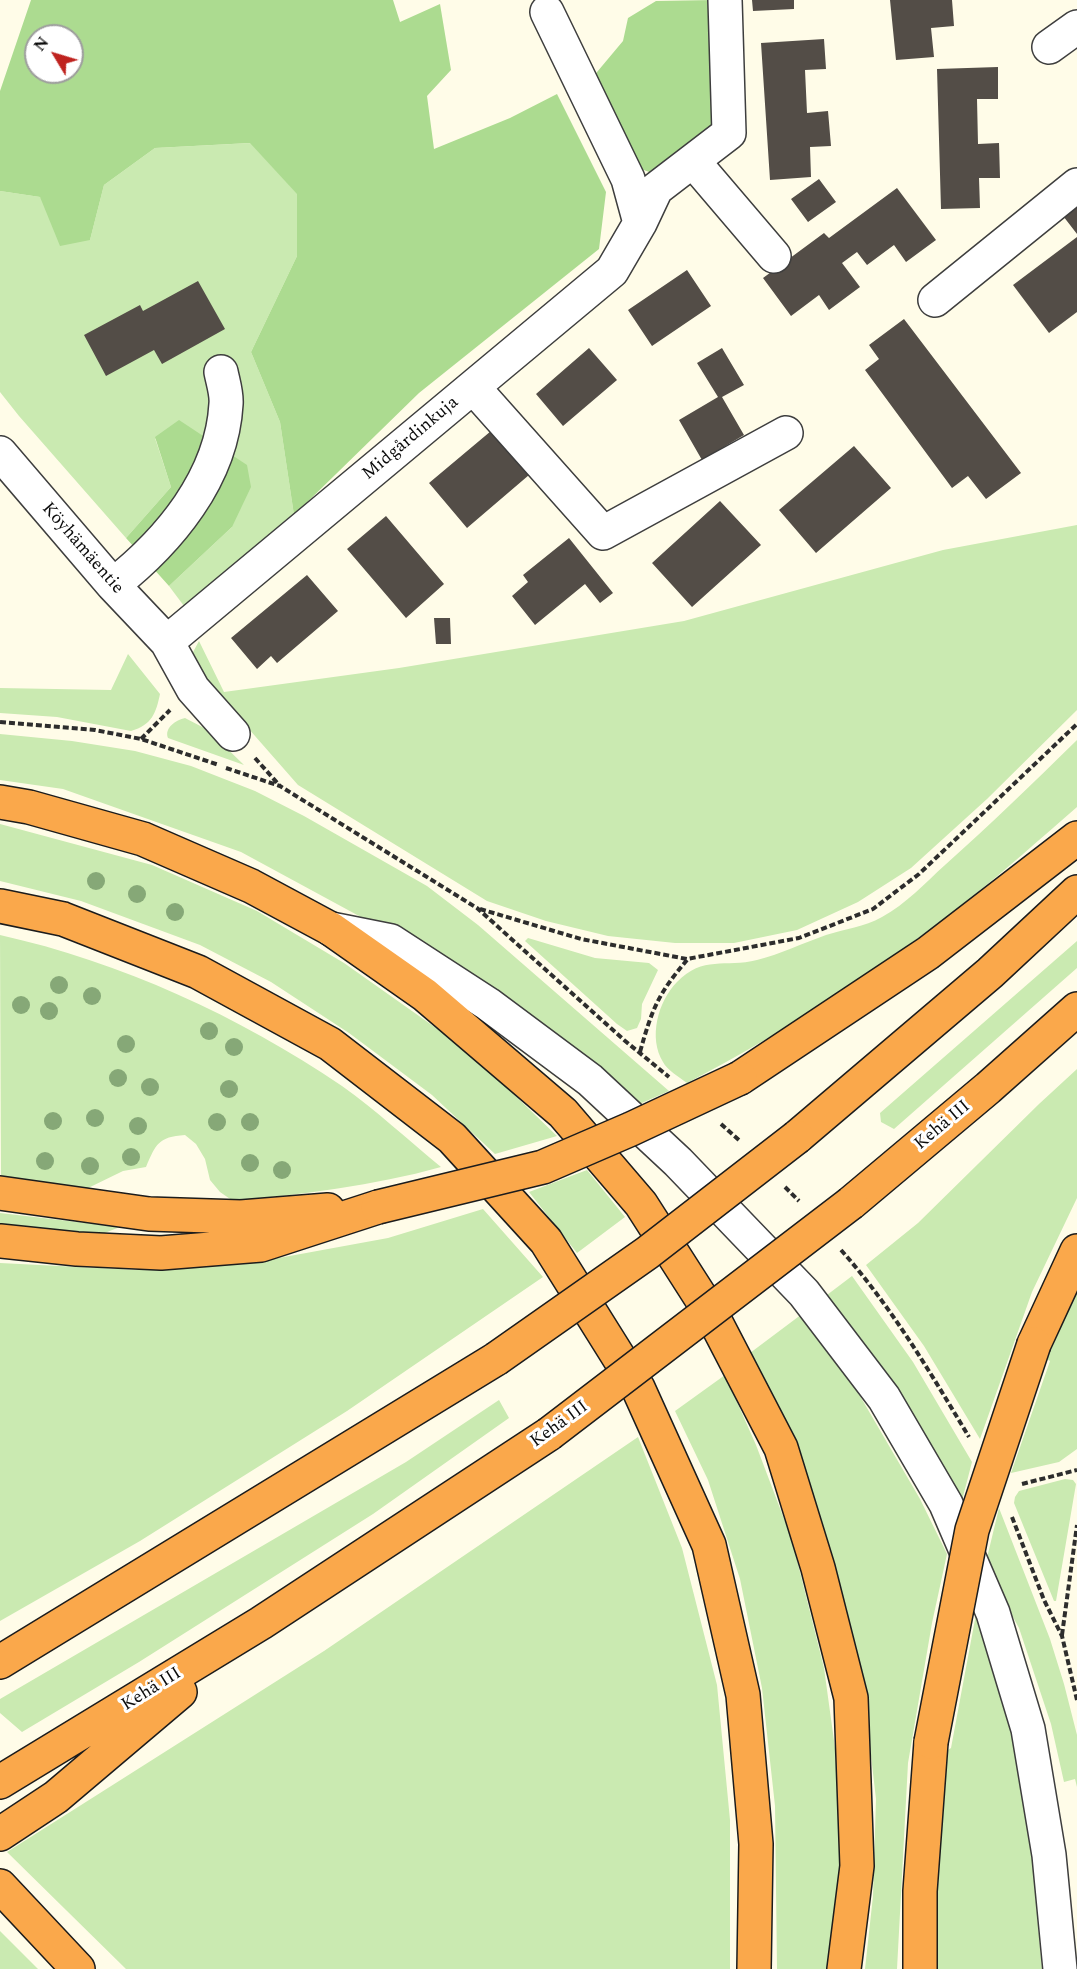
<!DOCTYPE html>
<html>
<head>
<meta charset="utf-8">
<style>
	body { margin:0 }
	#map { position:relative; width:1077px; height:1969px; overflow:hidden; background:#fffce8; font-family:Spectral,serif }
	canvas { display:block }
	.north { position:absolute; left:24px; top:24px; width:60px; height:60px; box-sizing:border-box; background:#fff; border:2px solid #9d9d9d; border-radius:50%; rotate:308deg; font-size:16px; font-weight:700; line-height:24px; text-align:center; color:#0b0b0b }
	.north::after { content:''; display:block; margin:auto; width:21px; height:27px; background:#bf231f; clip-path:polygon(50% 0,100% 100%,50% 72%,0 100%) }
</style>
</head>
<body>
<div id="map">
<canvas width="1077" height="1969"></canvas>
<div class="north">N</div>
</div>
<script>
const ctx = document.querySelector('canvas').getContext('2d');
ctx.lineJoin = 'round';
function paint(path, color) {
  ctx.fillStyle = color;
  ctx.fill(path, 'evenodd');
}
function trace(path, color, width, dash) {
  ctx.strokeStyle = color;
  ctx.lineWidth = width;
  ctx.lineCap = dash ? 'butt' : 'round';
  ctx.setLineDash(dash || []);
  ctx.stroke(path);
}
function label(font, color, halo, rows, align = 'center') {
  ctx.font = font + ' Spectral,serif';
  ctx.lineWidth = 6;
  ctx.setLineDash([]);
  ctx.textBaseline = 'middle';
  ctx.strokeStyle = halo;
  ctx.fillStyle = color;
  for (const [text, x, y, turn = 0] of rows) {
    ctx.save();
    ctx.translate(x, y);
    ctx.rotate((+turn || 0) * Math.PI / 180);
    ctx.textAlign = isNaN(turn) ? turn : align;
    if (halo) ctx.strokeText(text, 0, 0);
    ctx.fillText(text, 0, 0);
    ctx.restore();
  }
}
paint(new Path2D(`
	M251,143L298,194L297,256L251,352L280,422L294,515L184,606L169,586L232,527L155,438L171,487L126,538L19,416L0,392V191L40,197L90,240L104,185L155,148Z
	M1077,525V710L987,799L911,868L858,902L797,930L734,943H675L608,936L546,921L487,901L298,785L198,671L192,654L199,641L224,692L399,668L684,621L943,550Z
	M128,654L160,694C156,713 152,725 131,731L57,717L0,713V688L111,690Z
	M185,718L208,730L244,765L168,738C164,728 176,720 185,718Z
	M0,734L72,741L135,751L191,766L255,791L304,816L427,886L478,925L669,1091L635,1106L407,942L241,852L63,789L0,780Z
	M1077,740V807C1041,838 1006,870 969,899C881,969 786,1032 687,1083C679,1077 667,1070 663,1062C648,1038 658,1001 677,982C703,955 725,968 757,960C781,954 803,943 826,935C845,929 864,927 882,917C906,904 925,883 945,865C990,825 1034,782 1077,740Z
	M0,824L152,865L257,911L344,963L470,1052L557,1136L495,1154L432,1095L349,1033L271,982L200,945L81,901L0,881Z
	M0,935C121,962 239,1016 342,1086C376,1110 408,1140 441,1167C373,1186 303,1194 233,1201L220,1192L210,1180L205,1159L196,1144L185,1135C158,1137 156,1144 146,1167L123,1171L84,1190L1,1176Z
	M528,938L595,958L649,963L658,970L642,1004L641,1019L637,1028L627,1031L617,1024L525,941Z
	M1077,941V968L894,1129L881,1122L880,1113Z
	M1077,1069V1198L1032,1292L980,1439L924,1346L866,1265L918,1223L1039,1104Z
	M587,1170L625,1217L577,1253L529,1192Z
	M483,1209L543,1277L347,1411L140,1541L0,1621V1263L138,1270L246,1264L388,1238Z
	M0,1213L120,1227L102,1234L0,1226Z
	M852,1276L913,1362L972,1462L959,1512L823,1298Z
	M1077,1290V1449L1059,1462L1011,1473L1050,1361L1047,1359Z
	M802,1314L853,1384L920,1499L947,1554L932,1623L908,1763L897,1969H865L873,1896L876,1799L868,1730L847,1610L826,1538L750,1353Z
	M725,1375L756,1445L792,1540L824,1668L835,1748L841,1855L836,1937L829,1969H777L775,1806L762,1688L740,1579L708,1480L675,1411Z
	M499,1400L509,1418L373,1514L139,1662L22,1732L0,1713V1699L406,1462Z
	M638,1437L682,1548L717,1685L730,1820V1969H126L7,1852L324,1651Z
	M1065,1479L1073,1480L1076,1484L1056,1601H1054L1014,1503L1015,1497L1019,1491Z
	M999,1508L1050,1639L1064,1684L1077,1735V1787L1075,1779L1064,1782L1051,1724L1019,1628L985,1566Z
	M976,1614L1013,1735L1032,1859L1042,1969H934L936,1872L948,1750L951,1748Z
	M0,1931L38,1969H0Z`), '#caeab1');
paint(new Path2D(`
	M31,0H393L400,22L440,4L451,70L427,96L434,149L510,118L557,94L606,192L599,249L419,393L294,515L280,422L251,352L297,256V194L250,143L155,148L104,185L90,240L60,246L40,197L0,191V91ZM36,36H72V72H36Z
	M714,0L722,126L657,175L636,167L592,78L623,41L628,18L656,1Z
	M179,420L247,465L251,487L232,527L169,586L126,538L171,487L155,437Z`), '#acdb90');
paint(new Path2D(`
	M752,0H794V9L753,11Z
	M890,0H952L954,26L931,28L934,57L896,60Z
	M824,39L826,69L805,70L807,113L828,111L831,146L810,147L811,177L770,180L761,43Z
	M998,67V99H977L978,144L999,143L1000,178H979L980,208L941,209L937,69Z
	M819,179L836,202L808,222L791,199Z
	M897,188L936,240L906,262L894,245L867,265L857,252L842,263L860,287L829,310L819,295L791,316L763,278L824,233L829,238Z
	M1077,199V234L1060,212Z
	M1077,237V312L1049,333L1013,285Z
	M687,270L711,306L652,346L628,310Z
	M198,281L225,329L162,364L154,350L106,376L84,335L140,305L143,311Z
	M904,319L1021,473L986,499L968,476L952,488L865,370L879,359L869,345Z
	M589,348L617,380L563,426L536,394Z
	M722,348L744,385L722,397L744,435L702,460L679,420L718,397L697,363Z
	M491,431L529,475L467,528L429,483Z
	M854,446L891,488L816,553L779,510Z
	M720,501L761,545L692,607L652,563Z
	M386,516L444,584L406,618L347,549Z
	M569,538L613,593L600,603L585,584L535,625L512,596L528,582L523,575Z
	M307,575L338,611L277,663L271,656L257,669L231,638Z
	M434,618H450L451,644H436Z`), '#534d47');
const minor = new Path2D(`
	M547,12L628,179L640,223
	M1049,47L1077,27
	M693,161L774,256
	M935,300L1077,185
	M473,387L603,533L786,433
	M0,453L113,585L167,642L193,689L233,734
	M113,585C169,541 222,478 226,404C227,394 223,382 221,372
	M167,642L612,271L640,223L656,189L729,133L725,0
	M331,929L391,941L488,1004L590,1080L678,1162L804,1293L884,1398L946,1504L993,1613L1028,1729L1049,1855L1060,1969`);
const highway = new Path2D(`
	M0,802L29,807L143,839L251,886L331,929L425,995L563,1113L641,1204L712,1315L781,1448L818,1568L851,1698L857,1866L844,1969
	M0,906L63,919L198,972L330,1044L452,1138L546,1241L638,1388L709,1545L743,1695L756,1844L754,1969
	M740,1078L928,953L1077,838
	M797,1137L990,973L1077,892
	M0,1193L149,1214L241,1217L328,1210
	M851,1203L988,1088L1077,1009
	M0,1241L77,1249L161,1253L261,1245L378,1207
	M1034,1344L1077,1251
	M0,1662L496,1359
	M0,1782L261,1623L549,1434
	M0,1834L56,1797L180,1692
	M0,1886L78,1969
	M920,1969V1891L931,1742`);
trace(minor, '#3e3e3e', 36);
trace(highway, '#1c1c1c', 36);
trace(new Path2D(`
	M0,722L95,730L141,739L219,765
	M141,739L170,710
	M255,758L280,786
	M226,768L280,786L477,908L624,1040L669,1077
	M480,909L581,939L687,959L799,938L873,909L919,874L1077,724
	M640,1052C652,1009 658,994 687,960
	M721,1124L740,1141
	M785,1187L799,1201
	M841,1250C891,1306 930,1372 969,1437
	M1022,1484L1077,1470
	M1012,1517L1044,1600L1062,1636L1077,1700
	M1062,1635L1077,1525`), '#2d2d2d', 4, [6, 3]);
trace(minor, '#fff', 33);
trace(highway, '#faa84b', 33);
const highwayBridge = new Path2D(`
	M378,1207L543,1167L631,1129L740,1078
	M496,1359L647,1253L797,1137
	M549,1434L851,1203
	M931,1742L972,1530L1034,1344`);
trace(highwayBridge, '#1c1c1c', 36, []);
trace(highwayBridge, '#faa84b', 33);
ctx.fillStyle = '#86a877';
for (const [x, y] of [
	[96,881],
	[137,894],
	[175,912],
	[59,985],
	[92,996],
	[21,1005],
	[49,1011],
	[209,1031],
	[126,1044],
	[234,1047],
	[118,1078],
	[150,1087],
	[229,1089],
	[95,1118],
	[53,1121],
	[217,1122],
	[250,1122],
	[138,1126],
	[131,1157],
	[45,1161],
	[250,1163],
	[90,1166],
	[282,1170]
]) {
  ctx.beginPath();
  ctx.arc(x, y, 9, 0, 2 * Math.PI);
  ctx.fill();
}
label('18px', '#0b0b0b', '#fff', [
	["Midgårdinkuja",411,439,-40],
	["Köyhämäentie",82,549,49],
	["Kehä III",943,1126,-40],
	["Kehä III",560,1425,-36],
	["Kehä III",152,1690,-32]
]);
</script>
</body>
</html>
